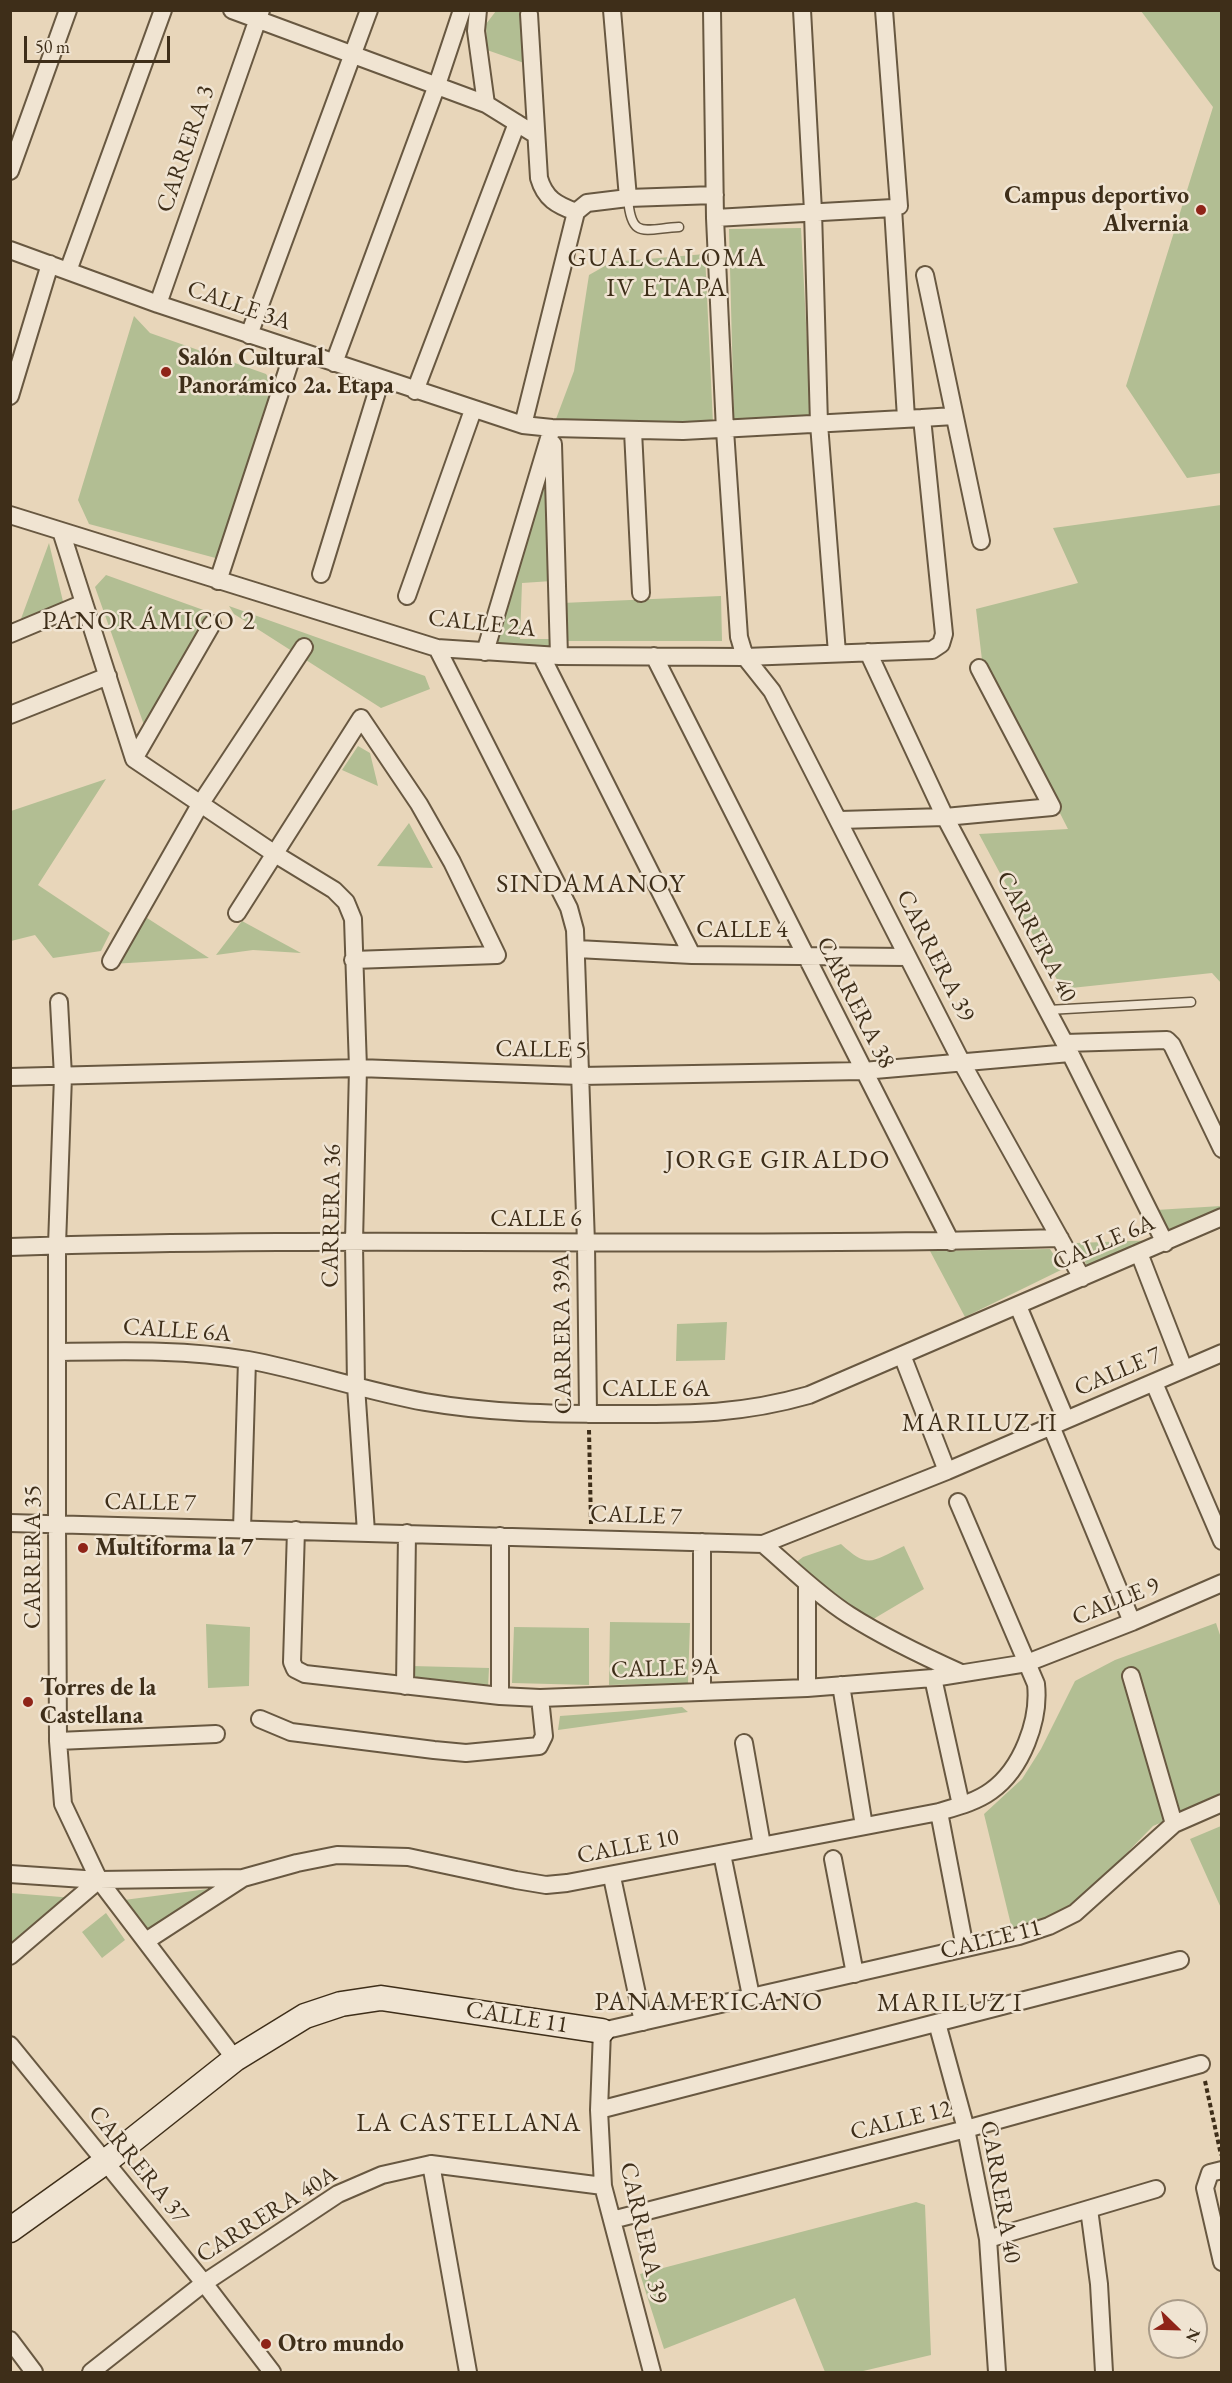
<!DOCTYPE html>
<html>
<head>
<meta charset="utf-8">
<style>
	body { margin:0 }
	#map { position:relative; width:1232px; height:2383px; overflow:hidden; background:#e8d6ba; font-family:"EB Garamond",serif }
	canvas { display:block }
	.frame { position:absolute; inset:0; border:12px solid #3e2e19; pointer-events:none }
	.north { position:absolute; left:1148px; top:2299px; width:60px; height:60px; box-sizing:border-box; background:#f0e4d2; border:2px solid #a99b88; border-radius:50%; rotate:113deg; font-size:16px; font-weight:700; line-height:24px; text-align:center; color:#3e2e19 }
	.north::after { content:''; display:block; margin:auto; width:21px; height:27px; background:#8f2418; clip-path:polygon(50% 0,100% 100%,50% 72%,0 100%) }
	.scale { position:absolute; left:24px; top:36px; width:146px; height:27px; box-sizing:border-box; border:3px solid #3e2e19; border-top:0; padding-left:8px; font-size:18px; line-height:21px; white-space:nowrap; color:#3e2e19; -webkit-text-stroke:4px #f0e4d2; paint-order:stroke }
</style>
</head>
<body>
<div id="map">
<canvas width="1232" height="2383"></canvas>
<div class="frame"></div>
<div class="north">N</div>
<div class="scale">50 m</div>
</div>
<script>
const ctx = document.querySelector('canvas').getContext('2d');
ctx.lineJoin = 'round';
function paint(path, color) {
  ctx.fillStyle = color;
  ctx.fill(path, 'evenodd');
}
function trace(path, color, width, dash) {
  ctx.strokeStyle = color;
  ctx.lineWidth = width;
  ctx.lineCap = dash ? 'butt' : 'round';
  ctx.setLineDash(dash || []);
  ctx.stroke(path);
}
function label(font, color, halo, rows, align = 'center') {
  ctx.font = font + ' "EB Garamond",serif';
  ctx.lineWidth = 5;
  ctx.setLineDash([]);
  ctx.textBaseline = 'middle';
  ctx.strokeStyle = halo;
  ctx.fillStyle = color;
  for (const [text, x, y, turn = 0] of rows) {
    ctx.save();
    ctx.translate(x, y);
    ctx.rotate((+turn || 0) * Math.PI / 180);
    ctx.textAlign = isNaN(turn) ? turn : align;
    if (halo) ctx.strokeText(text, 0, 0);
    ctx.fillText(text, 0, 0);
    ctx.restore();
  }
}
paint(new Path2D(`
	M496,11H537H531L524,63L487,50L486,24Z
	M1141,11H1221V473L1187,478L1126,386L1213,107Z
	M801,228L811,418L734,423L729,229Z
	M705,254L713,423L553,427L574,371L589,275L612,262Z
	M134,316L150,333L266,374L275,388L223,560L89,524L78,500Z
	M546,461L552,581L522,583L520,639H553L557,650L491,644Z
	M1221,505V983L1212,973L1062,989L979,834L1068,829L982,660L976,609L1078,583L1053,528Z
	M49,543L66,614L15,635Z
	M106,575L209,612L196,645L144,725L95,587Z
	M721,596L722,641H565L562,603Z
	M229,606L425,676L430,689L381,708L234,614Z
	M358,746L370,753L378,786L342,770Z
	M106,779L38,885L110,933L101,951L53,958L35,935L11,941V811Z
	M409,823L433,868L377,866Z
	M144,916L209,958L112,964Z
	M242,921L301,953L253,950L216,955Z
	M1221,1206V1210L1170,1234L1156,1210Z
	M1159,1240L1089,1270L1076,1243Z
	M1050,1249L1063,1269L965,1317L930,1251Z
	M727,1322L725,1360L676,1361L677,1324Z
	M841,1544C869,1570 872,1561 904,1546L924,1589L870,1621L790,1567L803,1557Z
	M610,1622L690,1623L688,1683L609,1685Z
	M1216,1623L1222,1641L1221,1797L1153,1826L1079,1902L1038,1926L1013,1933L984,1814L1022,1779L1041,1749L1075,1681L1115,1660Z
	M206,1624L250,1627L249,1686L208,1688Z
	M514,1627L589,1628V1685L512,1683Z
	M412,1666L489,1668L488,1688L415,1679Z
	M682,1707L688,1712L558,1730L560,1716Z
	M1221,1826V1908L1190,1839Z
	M208,1889L144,1936L124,1900Z
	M11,1893L74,1898L11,1951Z
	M106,1913L125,1940L102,1958L82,1932Z
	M916,2202L925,2205L931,2355L859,2372H825L795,2298L664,2349L640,2274Z`), '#b2be93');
const lane = new Path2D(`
	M628,198C631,240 644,229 679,227
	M1048,1010L1191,1002`);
const street = new Path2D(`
	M232,10L486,104L536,135
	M478,10L476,31L486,104
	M612,10L628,198
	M712,10L715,218L725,430L739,637L745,657L772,691L962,1063L1082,1278
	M802,10L813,211L819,424L837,653
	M529,14L539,178C545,199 557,205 576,212
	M10,171L68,10
	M893,208L906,418
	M576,212L587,203L628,198L715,195
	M715,218L893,208L899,206L884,10
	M10,250L158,304L523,425L552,428L683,431L922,418
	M68,271L163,10
	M925,275L981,541
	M158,304L261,10
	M249,335L369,10
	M334,363L437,85L462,10
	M415,391L517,123
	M10,396L50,264
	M523,425L576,212
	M633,431L641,593
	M553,444L559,656
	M10,515L437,648L559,656L745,657L932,650L941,644L944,634L922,418L954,416
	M61,531L134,759L275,854L334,890L346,902L353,919L358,1068L354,1242L356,1386L366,1532
	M321,574L381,379
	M218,581L294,350
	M407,596L473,410
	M10,634L84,603
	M437,648L569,908L575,930L586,1243L588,1414
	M485,652L552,428
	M868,652L945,817L1070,1053L1165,1243
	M541,655L692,955
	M654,656L951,1242
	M10,715L108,676
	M134,759L212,624
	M840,820L945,817L1052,807L979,668
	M237,913L361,718L419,804L452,862L497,955L353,960
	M577,949L692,955L907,957
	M111,961L201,803L304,647
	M59,1002L63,1076L57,1245V1524L58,1741L63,1804L99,1880L235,2059
	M1065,1043L1167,1040L1172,1045L1222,1149
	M10,1077L358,1068L580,1076L863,1071L1070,1053
	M10,1247C360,1235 711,1249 1060,1238
	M1139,1253L1184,1369
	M1018,1306L1066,1420
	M57,1352C121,1351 185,1349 248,1360C307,1371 365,1391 425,1402C488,1413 552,1414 615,1414C687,1414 739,1415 809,1395L1222,1217
	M902,1355L947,1471
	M1154,1383L1222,1541
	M1051,1426L1132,1622
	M10,1523L763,1544L947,1471L1222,1353
	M242,1529L247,1360
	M296,1530L292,1662L295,1669L305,1674L500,1696L540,1698L807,1688L933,1678L1027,1663L1132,1622L1222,1583
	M500,1536V1696
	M763,1544C791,1568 818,1595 849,1615C885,1638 923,1656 961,1673
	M1131,1676L1174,1824
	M933,1678L961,1805
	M841,1685L864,1826
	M405,1686L407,1533
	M807,1688V1583
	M702,1692V1542
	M260,1719L291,1732L434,1750L466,1753L539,1746L544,1736L540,1698
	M58,1741L216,1734
	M744,1743L762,1845
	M939,1812L965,1948
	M722,1854L751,1996
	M833,1859L855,1974
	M10,1874L99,1880L242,1878
	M612,1877L643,2022
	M146,1941L243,1878L297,1863L337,1855L408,1857L516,1880L546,1885L567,1883L939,1812C956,1807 976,1802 991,1791C1022,1769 1040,1720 1036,1684L958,1502
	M10,1956L99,1880
	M937,2023L966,2129L988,2239L997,2372
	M10,2045L204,2283L272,2372
	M599,2110L1180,1960
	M431,2164L468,2372
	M1222,2170L1210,2173L1205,2188L1222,2262
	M1089,2209L1099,2284L1104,2372
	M612,2220L966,2129L1201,2064
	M988,2239L1156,2189
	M10,2340L34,2372
	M91,2372L204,2283L338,2194L382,2175L431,2164L603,2186
	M652,2372L603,2186L599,2110L602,2031L1019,1936L1049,1926L1075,1913L1174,1824L1222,1803`);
const secondary = new Path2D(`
	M10,2230L105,2162L235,2059L305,2016L341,2004L381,1998L602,2031`);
trace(lane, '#685841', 11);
trace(street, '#685841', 20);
trace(secondary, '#3e2e19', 27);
trace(new Path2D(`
	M589,1430L591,1524
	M1205,2081L1221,2155`), '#3e2e19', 4, [4.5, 3]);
trace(lane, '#f0e4d2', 8);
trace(street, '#f0e4d2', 16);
trace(secondary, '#f0e4d2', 24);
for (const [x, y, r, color] of [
	[1201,210,6,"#8f2418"],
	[166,372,6,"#8f2418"],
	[83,1548,6,"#8f2418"],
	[28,1702,6,"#8f2418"],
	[266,2344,6,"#8f2418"]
]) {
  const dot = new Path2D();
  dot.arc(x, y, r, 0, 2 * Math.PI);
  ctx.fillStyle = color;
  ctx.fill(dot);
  trace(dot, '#f0e4d2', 2);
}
label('24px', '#3e2e19', '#f0e4d2', [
	["CARRERA 3",186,149,-71],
	["CALLE 3A",239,306,19],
	["CALLE 2A",482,624,6],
	["CALLE 4",742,930],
	["CARRERA 40",1036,937,62],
	["CARRERA 39",935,956,63],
	["CARRERA 38",855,1003,63],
	["CALLE 5",541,1050,1],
	["CARRERA 36",332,1216,-89],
	["CALLE 6",536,1219],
	["CALLE 6A",1104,1243,-23],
	["CALLE 6A",177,1331,4],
	["CARRERA 39A",563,1334,-91],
	["CALLE 7",1118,1372,-23],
	["CALLE 6A",656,1389],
	["CALLE 7",150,1503,1],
	["CALLE 7",636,1516,2],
	["CARRERA 35",33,1557,-90],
	["CALLE 9",1116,1602,-22],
	["CALLE 9A",665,1669,-2],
	["CALLE 10",628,1847,-11],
	["CALLE 11",991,1940,-14],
	["CALLE 11",517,2018,9],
	["CALLE 12",901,2121,-14],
	["CARRERA 37",138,2165,51],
	["CARRERA 40",1000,2192,80],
	["CARRERA 40A",267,2215,-32],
	["CARRERA 39",643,2233,77]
]);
label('bold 24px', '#3e2e19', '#f0e4d2', [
	["Campus deportivo",1189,196,"right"],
	["Alvernia",1189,224,"right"],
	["Salón Cultural",178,358],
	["Panorámico 2a. Etapa",178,386],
	["Multiforma la 7",95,1548],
	["Torres de la",40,1688],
	["Castellana",40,1716],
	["Otro mundo",278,2344]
], 'left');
ctx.letterSpacing = '1.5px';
label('26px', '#3e2e19', '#f0e4d2', [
	["GUALCALOMA",667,259],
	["IV ETAPA",667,289],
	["PANORÁMICO 2",149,622],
	["SINDAMANOY",591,885],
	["JORGE GIRALDO",778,1161],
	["MARILUZ II",980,1424],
	["PANAMERICANO",709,2003],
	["MARILUZ I",950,2004],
	["LA CASTELLANA",469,2124]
]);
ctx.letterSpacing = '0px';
</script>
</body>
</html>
